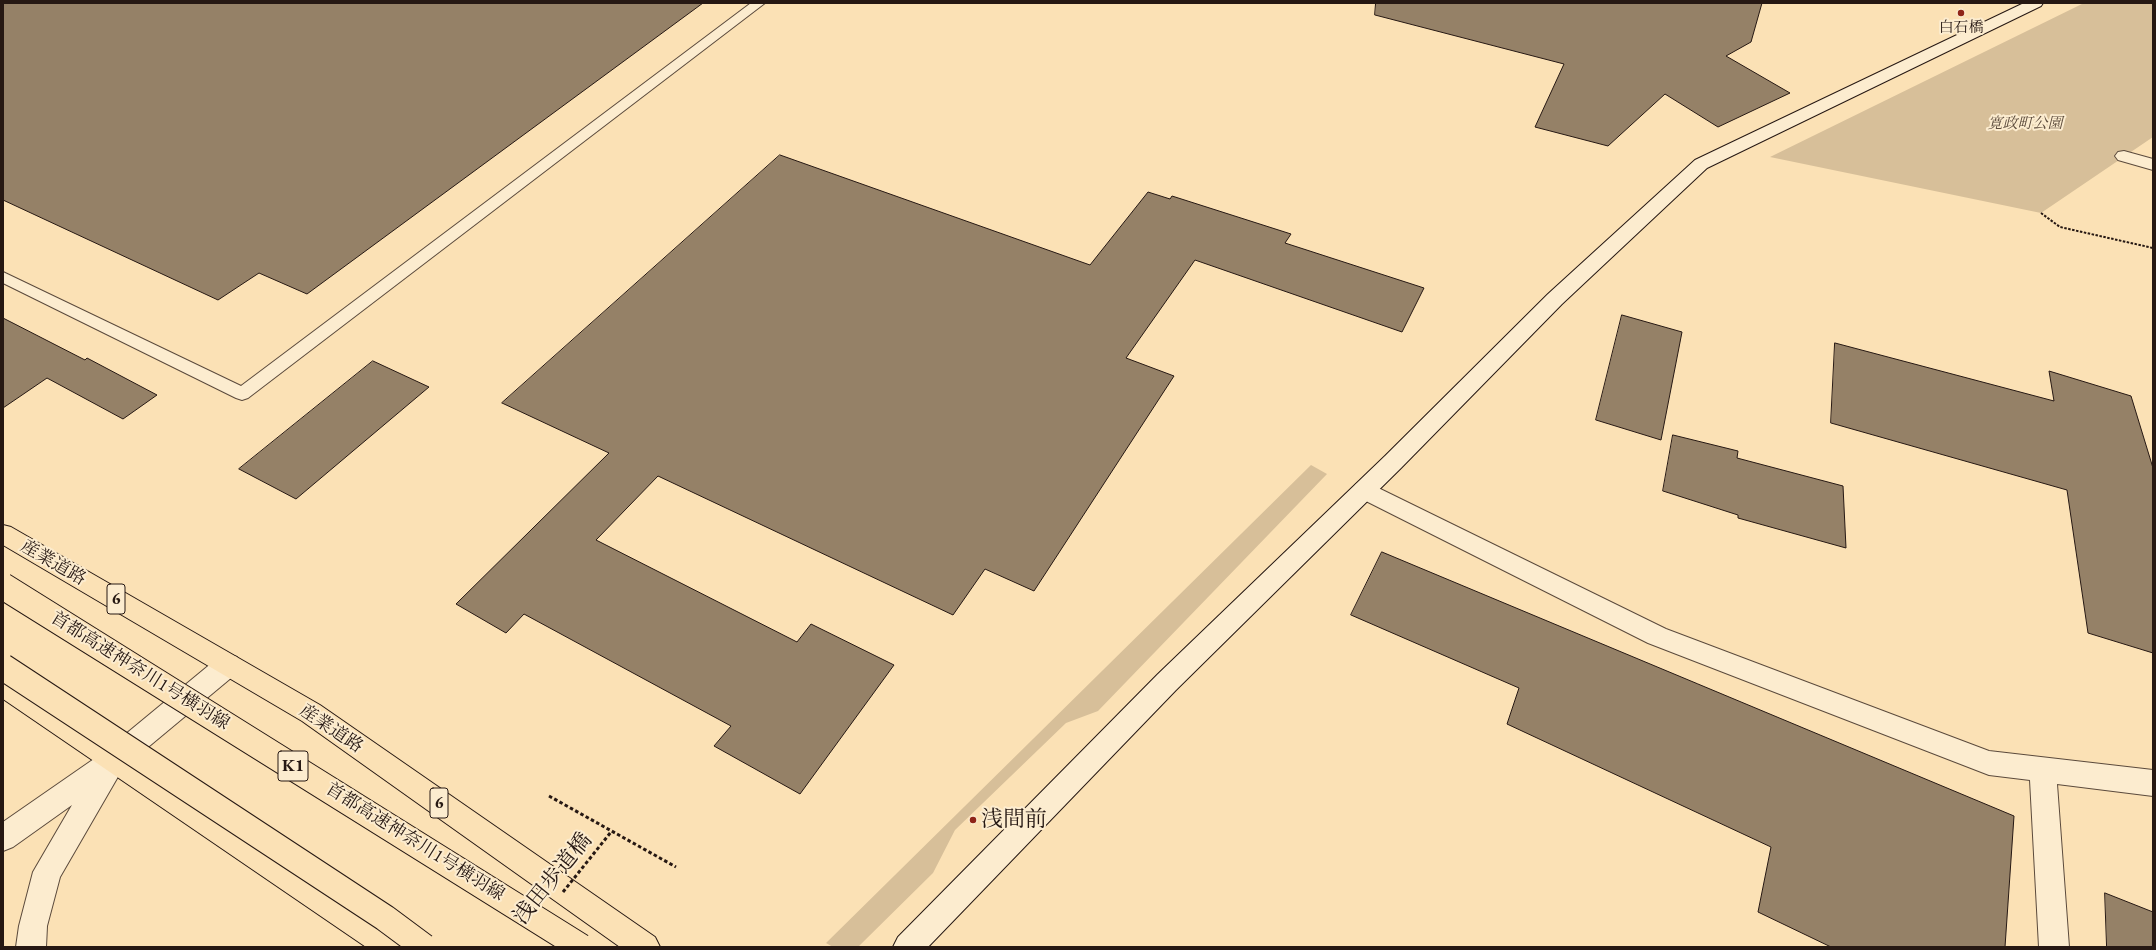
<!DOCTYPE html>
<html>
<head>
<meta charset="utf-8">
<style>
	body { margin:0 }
	#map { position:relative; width:2156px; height:950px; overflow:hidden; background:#fbe1b5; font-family:"EB Garamond",serif }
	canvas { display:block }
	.frame { position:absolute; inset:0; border:4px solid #261813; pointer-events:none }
</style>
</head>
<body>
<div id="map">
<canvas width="2156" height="950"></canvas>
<div class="frame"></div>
</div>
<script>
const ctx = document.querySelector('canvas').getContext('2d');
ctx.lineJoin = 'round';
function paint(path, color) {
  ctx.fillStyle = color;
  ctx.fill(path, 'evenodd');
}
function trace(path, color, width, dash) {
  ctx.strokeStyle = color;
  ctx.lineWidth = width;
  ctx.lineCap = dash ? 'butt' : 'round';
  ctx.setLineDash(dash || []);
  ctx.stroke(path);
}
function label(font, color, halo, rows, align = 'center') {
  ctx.font = font + ' "EB Garamond","Noto Serif JP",serif';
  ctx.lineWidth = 4;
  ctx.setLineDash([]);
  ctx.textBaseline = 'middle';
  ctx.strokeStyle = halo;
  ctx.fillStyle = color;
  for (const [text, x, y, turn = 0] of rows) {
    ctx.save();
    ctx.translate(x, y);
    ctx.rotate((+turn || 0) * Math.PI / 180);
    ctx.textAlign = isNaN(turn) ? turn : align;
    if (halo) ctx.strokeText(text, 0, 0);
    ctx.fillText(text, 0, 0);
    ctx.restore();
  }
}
paint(new Path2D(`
	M2084,3H2153V137L2041,213L1770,157Z
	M1311,465L1327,474L1098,711L1066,723L955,830L933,873L858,947H833L826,943Z`), '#d7bf99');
const building = new Path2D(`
	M3,3H703L307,294L259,273L218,300L3,200Z
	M1376,3H1762L1751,42L1726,56L1790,93L1718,127L1665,94L1608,146L1535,127L1564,64L1375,15Z
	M780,155L1090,265L1148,192L1170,199L1172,196L1291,234L1285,243L1424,288L1402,332L1195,260L1126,358L1174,376L1034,591L985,569L953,615L658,476L596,540L797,642L811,624L894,665L800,794L714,746L731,726L524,614L506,633L456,604L609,453L502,403Z
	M1622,315L1682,332L1661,440L1596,420Z
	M3,318L85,360L87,358L157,395L123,419L47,378L3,408Z
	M1835,343L2054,401L2049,371L2131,396L2153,468V653L2088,633L2067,490L1831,423Z
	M373,361L429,387L296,499L239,469Z
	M1673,435L1738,451L1737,458L1843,486L1846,548L1738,518V515L1663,491Z
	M1382,552L2014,816L2005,947H1831L1758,912L1771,847L1507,724L1519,688L1351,615Z
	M2105,893L2153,912V947H2107Z`);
paint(building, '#958167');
trace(building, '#261813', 1);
const lane = new Path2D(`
	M751,3H765L248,398L242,400L236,398L3,283V272L241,386Z`);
const street = new Path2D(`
	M2124,151L2153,159V170L2118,160L2115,156L2118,152Z
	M1364,481L1666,629L1989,751L2153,770V796L2057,784L2069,947H2039L2030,780L1989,775L1648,643L1356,496L1353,490L1356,484Z
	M228,654L237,657L240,665L237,673L123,768L60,877L47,926L46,947H16L19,926L33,872L72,805L13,847L3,851V822L104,752L219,657Z`);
const secondary = new Path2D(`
	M2024,3H2043L2041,6L1707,168L1562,304L1401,468L1176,690L928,947H893L898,937L1158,674L1385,456L1548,294L1695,160Z`);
const primary = new Path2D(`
	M3,525L11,527L320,705L655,937L660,947H620L302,721L3,545Z
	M3,674L12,677L383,924L399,937L404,947H366L3,699Z`);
trace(lane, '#5b4a3c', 2);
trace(street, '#5b4a3c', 2);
trace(secondary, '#261813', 2);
trace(primary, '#261813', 2);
trace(new Path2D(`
	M2041,213L2060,227L2153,248`), '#261813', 2, [2.5, 1.5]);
trace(new Path2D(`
	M549,796L676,867`), '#261813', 3, [3.5, 2.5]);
paint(lane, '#fceccf');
paint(street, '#fceccf');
paint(secondary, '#fceccf');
paint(primary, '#fbe1b5');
const highwayBridge = new Path2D(`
	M3,586L581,947
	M3,667L385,918L424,947`);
trace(highwayBridge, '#261813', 28, []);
trace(new Path2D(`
	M563,892L611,832`), '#261813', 3, [3.5, 2.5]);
trace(highwayBridge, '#fbe1b5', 26);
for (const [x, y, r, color] of [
	[1961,13,4,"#8f2418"],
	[973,820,4,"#8f2418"]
]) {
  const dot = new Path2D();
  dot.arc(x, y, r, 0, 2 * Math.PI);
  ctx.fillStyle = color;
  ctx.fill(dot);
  trace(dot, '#fceccf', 1.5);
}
label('15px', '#261813', '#fceccf', [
	["白石橋",1961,28]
]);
label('italic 15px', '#5b4a3b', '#fceccf', [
	["寛政町公園",2025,124]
]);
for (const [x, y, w] of [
	[116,599,18],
	[293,766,30],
	[439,803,18]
]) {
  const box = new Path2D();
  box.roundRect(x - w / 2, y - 15, w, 30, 3);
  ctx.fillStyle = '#fceccf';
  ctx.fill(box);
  trace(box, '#261813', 1);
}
label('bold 17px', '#261813', null, [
	["6",116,599],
	["K1",293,766],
	["6",439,803]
]);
label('18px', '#261813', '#fceccf', [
	["産業道路",53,563,30],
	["首都高速神奈川1号横羽線",140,671,32],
	["産業道路",331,729,34],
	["首都高速神奈川1号横羽線",415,842,32]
]);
label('22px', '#261813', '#fceccf', [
	["浅間前",981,820]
], 'left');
label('22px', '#261813', '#fceccf', [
	["浅田歩道橋",553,879,-51]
]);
</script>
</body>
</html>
